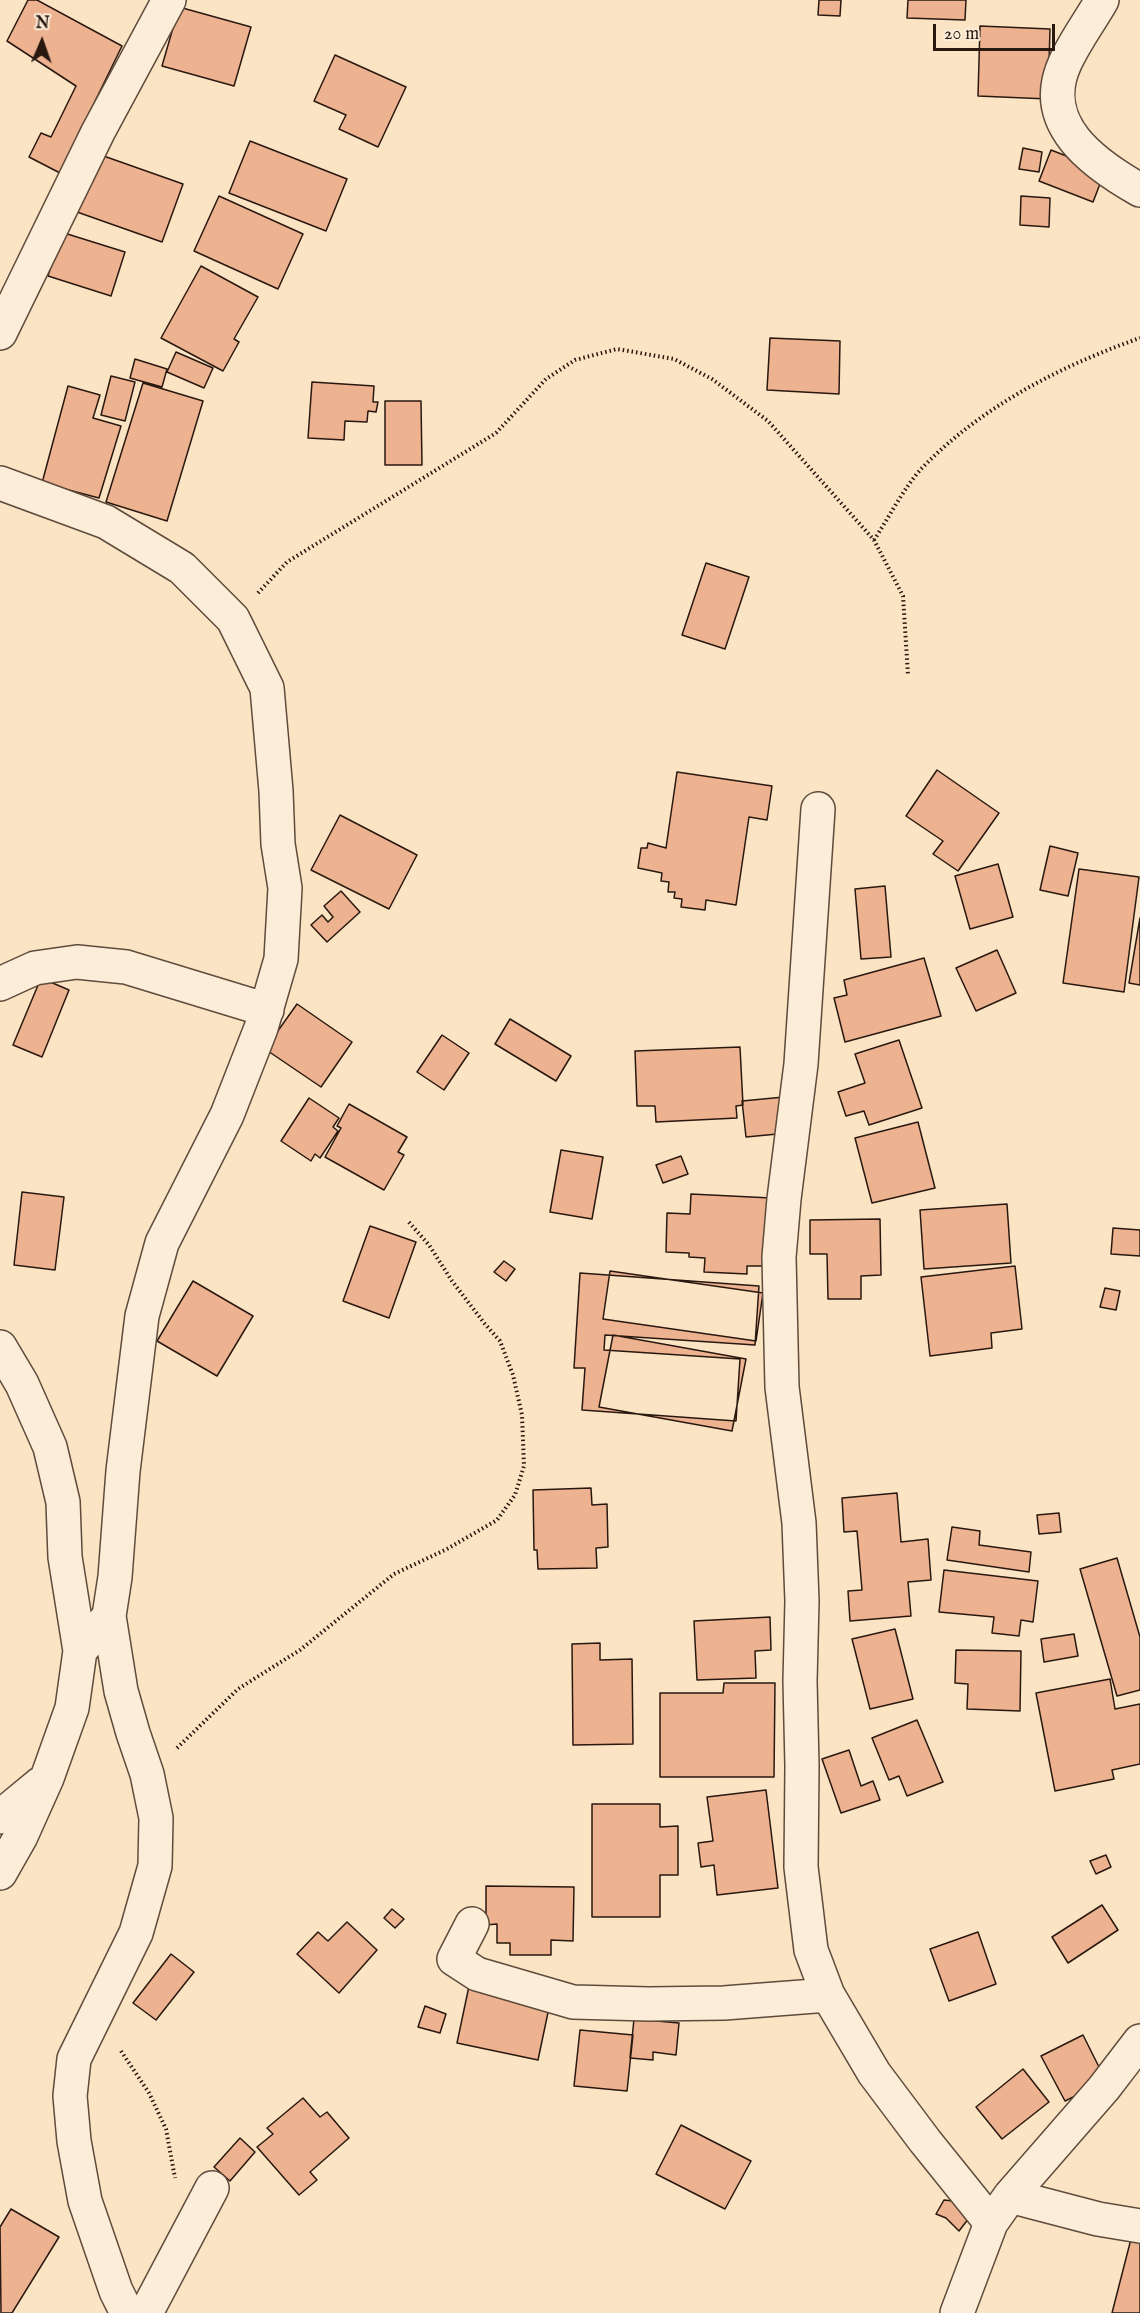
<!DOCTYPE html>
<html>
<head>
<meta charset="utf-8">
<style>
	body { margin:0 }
	#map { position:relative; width:1140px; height:2313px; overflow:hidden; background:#fbe4c3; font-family:"IM FELL English",serif }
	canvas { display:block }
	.north { position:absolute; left:12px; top:12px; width:60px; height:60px; -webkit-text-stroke:4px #fcedd8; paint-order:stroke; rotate:2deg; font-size:16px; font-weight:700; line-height:24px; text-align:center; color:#29180f }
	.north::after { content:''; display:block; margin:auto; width:21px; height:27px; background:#29180f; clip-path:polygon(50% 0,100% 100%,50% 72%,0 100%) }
	.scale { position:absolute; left:933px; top:24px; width:122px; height:27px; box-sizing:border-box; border:3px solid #29180f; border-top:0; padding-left:8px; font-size:18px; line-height:21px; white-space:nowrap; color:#29180f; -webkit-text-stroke:4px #fcedd8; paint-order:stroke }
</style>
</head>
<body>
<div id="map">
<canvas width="1140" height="2313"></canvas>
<div class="north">N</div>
<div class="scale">20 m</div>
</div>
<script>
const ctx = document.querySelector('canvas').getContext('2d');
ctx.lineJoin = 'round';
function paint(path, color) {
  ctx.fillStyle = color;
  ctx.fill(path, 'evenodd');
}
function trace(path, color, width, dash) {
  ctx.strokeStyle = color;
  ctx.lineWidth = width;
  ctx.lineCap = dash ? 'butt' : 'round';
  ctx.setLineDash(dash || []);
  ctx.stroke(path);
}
const building = new Path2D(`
	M28,0H37L122,46L60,173L29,157L41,133L51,137L76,86L7,41Z
	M819,0H841L840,16L818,15Z
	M908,0H966L965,20L907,18Z
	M179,7L251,27L234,86L162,66Z
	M980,26L1050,29L1048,99L978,96Z
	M335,55L406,87L378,147L339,129L346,115L314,101Z
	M250,141L347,179L326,231L229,193Z
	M1023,148L1042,152L1039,172L1019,169Z
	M1051,150L1105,171L1093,202L1039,181Z
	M98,154L183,184L162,242L77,212Z
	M219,196L303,234L278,289L194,251Z
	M1021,196L1050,198L1049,227L1020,225Z
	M61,232L125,252L111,296L48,276Z
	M201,266L258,297L234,339L239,342L223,371L161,338Z
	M770,338L840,341L839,394L767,390Z
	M176,352L213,368L204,388L167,372Z
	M135,359L167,369L162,387L130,378Z
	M111,376L135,382L125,421L101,415Z
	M312,382L374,386L373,402H378L376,412L368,411L367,422L345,421L344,440L308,438Z
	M143,383L203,401L167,521L106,502Z
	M68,386L100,395L93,418L121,426L99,498L42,483Z
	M385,401H421L422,465H385Z
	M706,563L749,577L725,649L682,635Z
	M937,770L999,813L958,871L933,854L943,841L906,816Z
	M677,772L772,786L767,820L749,817L736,905L706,900L705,910L681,907L682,899L674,898L675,892H668L669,882L661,881L662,873L638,868L641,848H647L648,843L666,848Z
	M340,815L417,855L389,909L311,870Z
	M1050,846L1078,853L1068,896L1040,890Z
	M998,864L1013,917L970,929L955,876Z
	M1079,869L1139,877L1124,992L1063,983Z
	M885,886L891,957L861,959L855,889Z
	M341,891L360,912L327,942L311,925L322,915L328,922L333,917L324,906Z
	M1140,918V985L1129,983Z
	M997,950L1016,993L976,1011L956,968Z
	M924,958L941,1016L845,1042L834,998L847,995L844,980Z
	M41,978L69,990L42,1057L13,1045Z
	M297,1004L352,1042L321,1087L265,1049Z
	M510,1019L571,1056L556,1081L495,1044Z
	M442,1035L469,1053L444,1090L417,1072Z
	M899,1040L922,1108L869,1125L864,1111L846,1116L838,1092L865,1083L855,1054Z
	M740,1047L743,1105L736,1106L737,1118L656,1122L655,1106H637L635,1051Z
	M784,1097L788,1133L746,1137L742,1101Z
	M309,1098L339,1118L333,1127L338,1131L320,1158L315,1154L311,1161L281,1141Z
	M349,1104L407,1137L398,1152L404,1155L384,1190L325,1157L341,1128L337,1126Z
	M918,1122L935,1188L872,1203L855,1138Z
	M561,1150L603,1157L592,1219L550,1212Z
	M681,1156L688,1174L663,1183L656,1165Z
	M22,1192L64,1197L55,1270L14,1265Z
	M691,1194L771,1198L769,1266H747V1274L704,1272L705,1258L689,1257V1253L666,1252L667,1213L690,1214Z
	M1007,1204L1011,1263L924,1269L920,1210Z
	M880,1219L881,1275L861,1276V1299H828L827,1254H810V1220Z
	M370,1226L416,1242L389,1318L343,1301Z
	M1113,1228L1140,1230V1256L1111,1254Z
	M504,1261L515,1269L506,1281L494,1272Z
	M1015,1266L1022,1329L991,1333L992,1348L930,1356L921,1277Z
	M610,1271L763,1293L756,1341L603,1319Z
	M580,1273L759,1286L755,1345L605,1335L604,1350L740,1359L736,1421L582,1410L585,1368H574Z
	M193,1281L253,1316L217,1376L157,1341Z
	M1105,1288L1120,1291L1116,1310L1100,1307Z
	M613,1335L746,1359L732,1431L599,1407Z
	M591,1488L592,1505L607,1504L608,1547L596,1548L597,1568L538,1569L537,1550H534L533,1490Z
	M897,1493L901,1542L928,1539L931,1580L908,1582L911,1616L850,1621L848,1591L862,1590L857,1531L844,1532L842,1498Z
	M1059,1513L1061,1532L1039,1534L1037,1515Z
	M952,1527L980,1531L979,1545L1031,1552L1029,1572L947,1560Z
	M1117,1558L1140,1637V1690L1117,1696L1080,1569Z
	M944,1570L1038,1581L1033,1622L1021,1620L1019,1636L992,1633L994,1617L939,1612Z
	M770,1617L771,1650L755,1651L756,1678L697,1680L694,1621Z
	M895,1629L913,1699L870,1709L852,1639Z
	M1074,1634L1078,1656L1044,1662L1041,1639Z
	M600,1643V1660L632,1659L633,1744L573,1745L572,1644Z
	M956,1650L1021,1651L1020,1711L967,1709L968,1684L955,1683Z
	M1110,1679L1115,1709L1140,1704V1764L1112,1770L1114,1779L1055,1791L1036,1693Z
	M724,1683H775L774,1777H660V1693H723Z
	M917,1720L943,1782L907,1796L899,1776L889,1780L872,1738Z
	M849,1750L861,1786L873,1781L880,1800L841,1813L822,1759Z
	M766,1790L778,1888L717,1895L714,1865L701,1867L698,1843L713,1841L707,1797Z
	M592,1804H660V1827L678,1826V1875H660V1917H592Z
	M1106,1855L1111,1867L1096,1874L1090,1861Z
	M486,1886L574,1887L573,1941L551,1940V1955H510V1943H497V1924L486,1925Z
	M1102,1905L1118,1930L1068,1963L1052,1937Z
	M392,1909L404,1919L395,1928L384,1918Z
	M347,1922L377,1950L339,1993L297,1954L318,1932L328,1941Z
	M978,1932L996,1984L949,2001L930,1949Z
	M171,1954L194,1972L156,2020L133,2003Z
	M469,1986L550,2003L538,2060L457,2043Z
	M425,2006L446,2014L440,2033L418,2027Z
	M634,2019L679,2023L676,2055L653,2052V2060L630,2058Z
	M580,2030L633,2035L627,2091L574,2086Z
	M1083,2035L1106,2081L1065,2101L1041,2056Z
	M1023,2069L1049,2102L1002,2139L976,2107Z
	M303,2098L320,2117L327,2112L349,2138L310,2172L317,2180L299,2195L257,2147L273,2134L267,2128Z
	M681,2125L751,2161L725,2209L656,2174Z
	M240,2138L255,2152L230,2181L214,2167Z
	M944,2200L953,2201L969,2218L959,2231L946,2218L936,2214Z
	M11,2209L59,2237L12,2313H1L0,2227Z
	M1132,2235L1140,2237V2313H1112Z`);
paint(building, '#edb290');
trace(building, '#29180f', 1.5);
const street = new Path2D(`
	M1102,0C1090,21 1075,41 1065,63C1037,124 1094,164 1140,190
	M0,333L98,132L169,0
	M0,483L106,522L182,568L233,619L267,688L276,791L278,844L285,888L281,959L261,1028L227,1115L162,1243L142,1316L123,1471L115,1577L109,1616L80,1651L72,1708L47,1778L21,1836L0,1873
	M818,809L801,1064L784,1199L779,1257L782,1387L799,1523L802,1601L800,1681L802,1766L801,1867L811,1950L828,1995L874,2073L925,2141L991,2223
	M0,984L35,968L77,962L126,967L267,1010
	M0,1347L22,1384L50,1447L63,1502L65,1557L80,1651
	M109,1616L121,1691L133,1733L147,1774L156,1818L155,1866L136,1933L74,2059L70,2096L74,2141L85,2201L116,2291L127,2313
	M0,1817L40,1784
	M472,1924L454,1959L477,1974L573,2002L649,2004L724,2003L828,1995
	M1010,2196L1098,2219L1140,2226
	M146,2313L212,2188
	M957,2313L991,2223L1010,2196L1104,2088L1140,2041`);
trace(street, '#5e4b3c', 36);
trace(new Path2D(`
	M874,540C888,519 905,486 922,468C981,407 1060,366 1140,338
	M258,593L287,562L496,433L546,379L575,360L617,349L674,359L712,379L768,421L874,540L903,596L908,675
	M177,1748L238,1689L300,1650L394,1574L447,1549L497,1520L515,1495L524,1466L522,1415L513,1375L500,1341L485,1324L452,1281L429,1245L407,1220
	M121,2051L149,2093L166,2129L175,2178`), '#29180f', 4, [1.5, 3]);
trace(street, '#fcedd8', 33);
</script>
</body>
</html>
